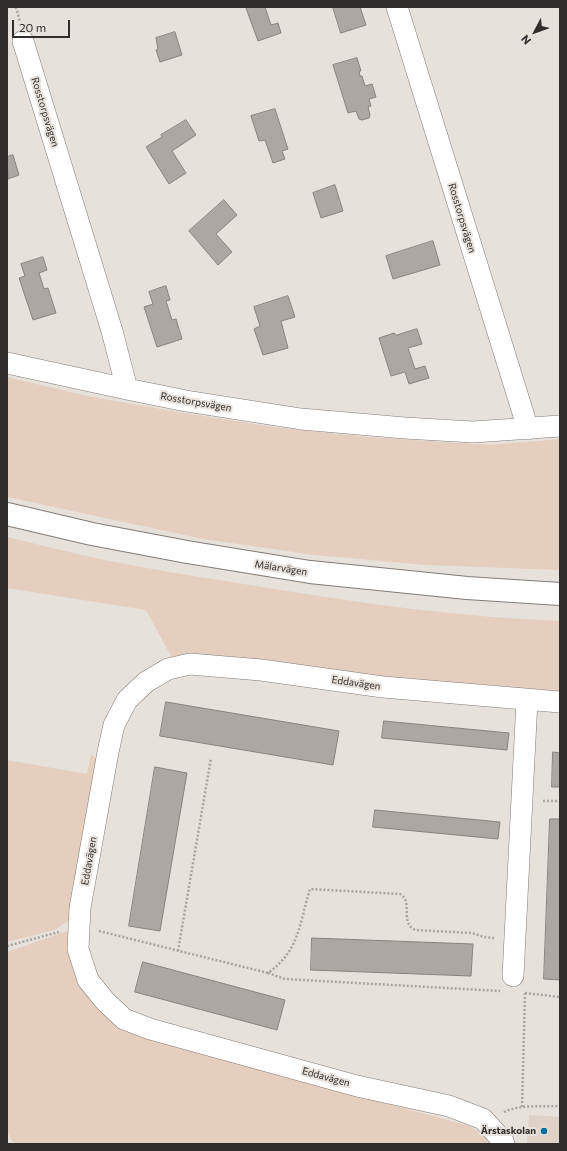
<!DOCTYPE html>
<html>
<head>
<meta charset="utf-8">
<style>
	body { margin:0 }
	#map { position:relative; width:567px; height:1151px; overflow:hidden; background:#e7e1dc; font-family:Commissioner,sans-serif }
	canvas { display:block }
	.frame { position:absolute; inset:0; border:8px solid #302d2c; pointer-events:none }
	.north { position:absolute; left:515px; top:12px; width:40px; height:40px; -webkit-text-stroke:3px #e7e1dc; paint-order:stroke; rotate:229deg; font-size:11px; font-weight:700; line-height:16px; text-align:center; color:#302d2c }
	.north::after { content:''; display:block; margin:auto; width:14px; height:18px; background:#302d2c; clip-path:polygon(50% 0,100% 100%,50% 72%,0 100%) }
	.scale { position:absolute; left:12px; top:20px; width:58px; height:18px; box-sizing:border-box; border:2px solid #302d2c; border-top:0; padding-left:5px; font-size:12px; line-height:14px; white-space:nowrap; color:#302d2c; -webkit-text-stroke:3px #e7e1dc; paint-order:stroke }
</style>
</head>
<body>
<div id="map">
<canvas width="567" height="1151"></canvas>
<div class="frame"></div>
<div class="north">N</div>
<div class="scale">20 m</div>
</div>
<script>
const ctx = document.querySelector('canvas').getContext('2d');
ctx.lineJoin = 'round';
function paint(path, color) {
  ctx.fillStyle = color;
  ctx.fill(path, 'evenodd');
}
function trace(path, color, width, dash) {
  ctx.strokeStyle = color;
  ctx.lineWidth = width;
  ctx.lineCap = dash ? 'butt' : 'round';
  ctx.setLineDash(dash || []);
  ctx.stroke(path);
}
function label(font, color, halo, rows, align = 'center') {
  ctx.font = font + ' Commissioner,sans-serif';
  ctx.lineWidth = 4;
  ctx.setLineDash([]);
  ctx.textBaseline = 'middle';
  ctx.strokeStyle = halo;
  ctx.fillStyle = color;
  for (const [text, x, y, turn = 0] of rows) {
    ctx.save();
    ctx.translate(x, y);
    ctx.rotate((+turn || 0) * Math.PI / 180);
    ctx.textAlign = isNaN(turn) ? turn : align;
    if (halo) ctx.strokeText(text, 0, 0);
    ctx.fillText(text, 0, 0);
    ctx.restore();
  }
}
paint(new Path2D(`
	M529,1115L560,1117V1144H527Z`), '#ded1c8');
paint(new Path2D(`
	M7,377L87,396L184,413L281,428L368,437L489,445L560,439V570L426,565L315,555L203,539L7,497Z
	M7,537C33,543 60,550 86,556C146,569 208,578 268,588C365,604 462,617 560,621V692L453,685L207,655L172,658L146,610L7,588Z
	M91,754L98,760L70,920L54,930L7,942V760L87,774Z
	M70,930L113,1021L133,1034L470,1126L484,1136L490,1144H14L7,1132V952Z`), '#e5cebe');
const building = new Path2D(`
	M251,7H265L271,25L278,23L281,33L258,41L246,8Z
	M333,7H360L366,25L341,33Z
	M175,32L182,55L160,62L156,50L158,49L156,38Z
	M357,58L361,71H359L360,76H362L365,86L372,84L376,97L369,99L371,106L368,107L370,115L369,118L362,120L359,119L356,111L348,113L333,65Z
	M275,109L288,149L282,151L285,159L273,163L265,140L259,141L251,116Z
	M186,120L196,135L172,151L186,173L169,184L146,147L162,137L161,135Z
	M13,155L19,175L8,179L7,157Z
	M335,185L343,211L321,218L313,193Z
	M224,200L237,215L216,234L232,252L218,265L189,231Z
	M433,241L440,265L393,279L386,256Z
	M43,257L47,270L39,273L44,289L48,288L56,313L33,320L19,278L25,276L21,264Z
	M166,286L170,300L166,301L172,320L176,319L182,339L157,347L144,307L153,304L149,292Z
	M288,296L295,317L281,321L288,348L263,355L254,329L260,326L254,307Z
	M417,329L422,344L408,348L415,369L425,366L429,378L409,384L405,372L391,376L379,338L394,333L396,335Z
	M166,702L339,731L333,765L160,736Z
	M384,721L509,733L507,750L382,738Z
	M553,752L560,753V787H552Z
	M155,767L187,773L160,931L129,926Z
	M375,810L500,822L498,839L373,827Z
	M550,819H560V980L544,979Z
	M312,938L473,944L471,976L311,970Z
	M143,962L285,1000L277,1030L135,992Z`);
paint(building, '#ada7a3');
trace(building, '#898380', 1);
const street = new Path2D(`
	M397,7L528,429
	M23,41L112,331L127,389
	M7,363L127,389L186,401L301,419L405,428L473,432L560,426
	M513,976L527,700
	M504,1144L503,1141L483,1119L449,1106L357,1086L150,1029L124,1019L105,1001L88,980L78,949L80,908L108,752L114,725L127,700L146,682L168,669L190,664L261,670L383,687L560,702`);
const secondary = new Path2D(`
	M7,514L92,534L187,552L310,572L467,588L560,594`);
trace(street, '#827c78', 22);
trace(secondary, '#827c78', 24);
trace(new Path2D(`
	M16,7L20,22
	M543,801H560
	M99,931L268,973C300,950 299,924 310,889L400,894C414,902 399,922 415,930L472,933L484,937L494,938
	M7,946L59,932
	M178,951L211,758
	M268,973L285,979L500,991
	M525,993L560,997
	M522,1107L525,993
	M504,1112C520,1104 542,1107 560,1106`), '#a9a4a0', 2.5, [2, 2]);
trace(street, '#fff', 21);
trace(secondary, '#fff', 22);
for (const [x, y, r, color] of [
	[544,1131,4,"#046e9b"]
]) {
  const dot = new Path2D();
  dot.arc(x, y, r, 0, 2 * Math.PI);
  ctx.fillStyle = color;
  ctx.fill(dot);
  trace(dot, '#e7e1dc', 1.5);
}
label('10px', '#302d2c', '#e7e1dc', [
	["Rosstorpsvägen",45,112,73],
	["Rosstorpsvägen",462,218,73],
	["Rosstorpsvägen",196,402,10],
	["Mälarvägen",281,568,9],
	["Eddavägen",356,683,8],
	["Eddavägen",89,861,-80],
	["Eddavägen",326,1077,15]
]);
label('bold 10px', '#302d2c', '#e7e1dc', [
	["Ärstaskolan",536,1131]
], 'right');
</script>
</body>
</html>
